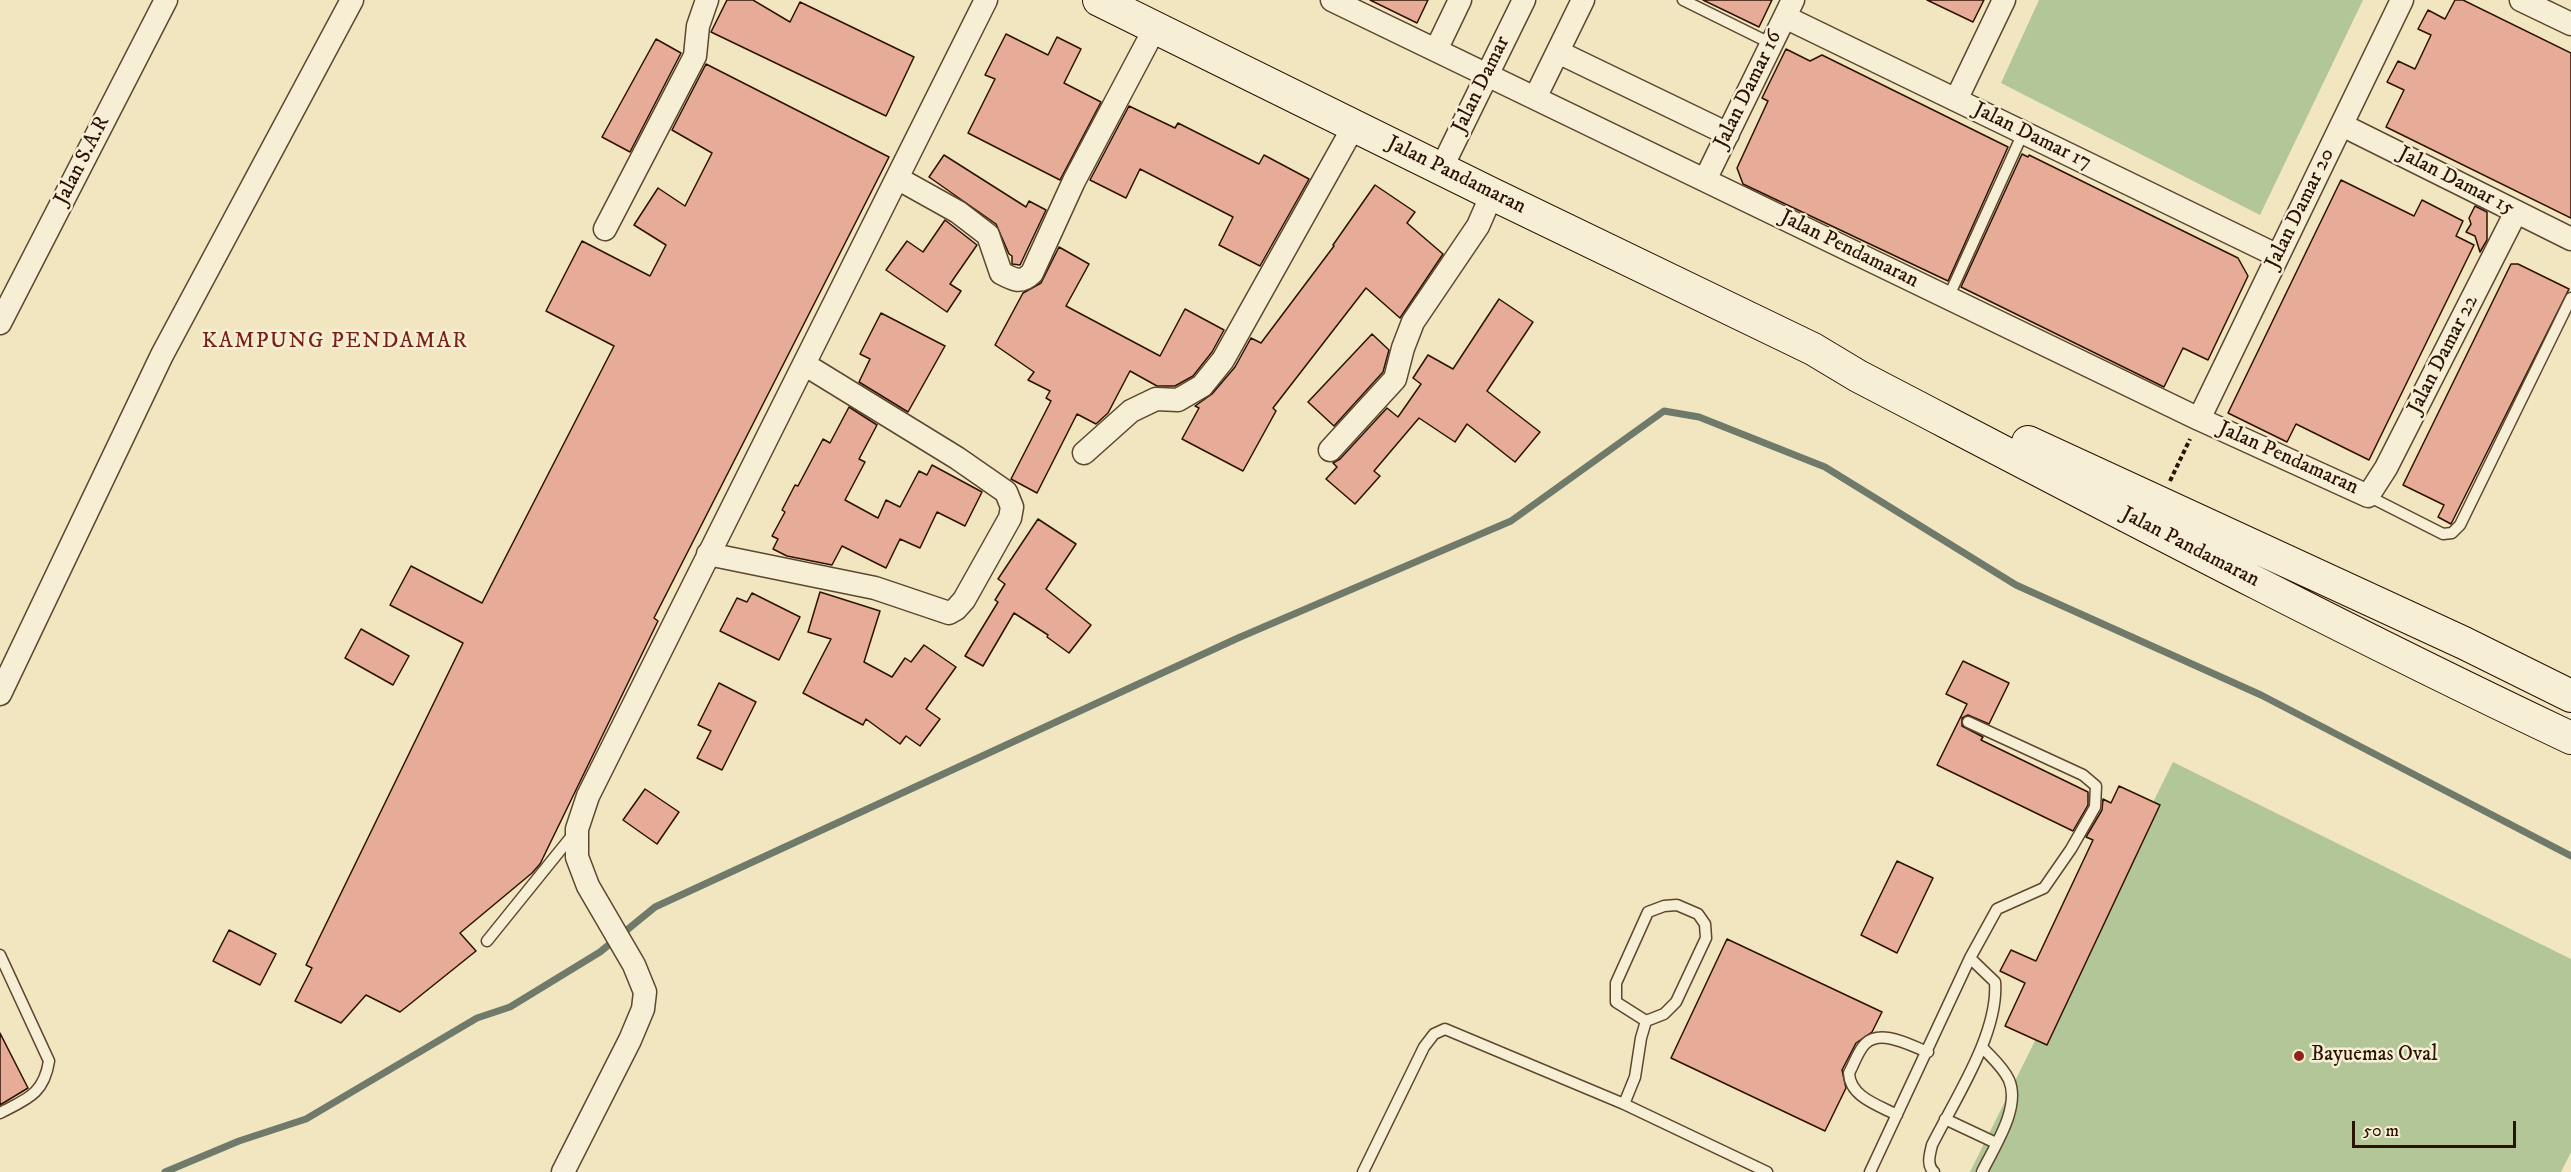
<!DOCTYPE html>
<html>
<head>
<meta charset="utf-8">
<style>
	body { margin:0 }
	#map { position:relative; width:2571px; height:1172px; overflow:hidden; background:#f1e6c0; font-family:"IM FELL DW Pica",serif }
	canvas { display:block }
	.scale { position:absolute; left:2352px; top:1121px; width:164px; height:27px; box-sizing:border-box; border:3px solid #2c1200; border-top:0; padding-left:8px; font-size:18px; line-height:21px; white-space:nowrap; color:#2c1200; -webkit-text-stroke:4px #f6efd6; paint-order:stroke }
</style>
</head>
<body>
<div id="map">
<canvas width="2571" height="1172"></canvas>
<div class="scale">50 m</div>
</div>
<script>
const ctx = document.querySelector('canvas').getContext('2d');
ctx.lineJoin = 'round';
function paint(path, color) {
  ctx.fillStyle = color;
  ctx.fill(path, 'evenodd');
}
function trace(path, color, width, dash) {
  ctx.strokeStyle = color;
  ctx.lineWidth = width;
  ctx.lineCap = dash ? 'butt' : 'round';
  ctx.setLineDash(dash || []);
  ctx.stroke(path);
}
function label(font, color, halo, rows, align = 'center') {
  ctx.font = font + ' "IM FELL DW Pica",serif';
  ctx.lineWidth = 5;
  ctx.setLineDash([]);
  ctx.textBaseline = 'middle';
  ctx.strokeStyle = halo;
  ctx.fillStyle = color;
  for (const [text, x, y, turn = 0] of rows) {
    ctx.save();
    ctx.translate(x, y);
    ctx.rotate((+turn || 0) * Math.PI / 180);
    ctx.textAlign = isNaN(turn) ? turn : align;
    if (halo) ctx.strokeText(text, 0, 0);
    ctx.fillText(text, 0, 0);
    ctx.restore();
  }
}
paint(new Path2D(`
	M2039,0H2363L2260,215L2001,83Z
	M2173,762L2571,959V1152L2561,1172H1970Z`), '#b3c697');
trace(new Path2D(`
	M165,1172L239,1141L306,1119L477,1018L510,1007L600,952L655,907L1238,638L1511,521L1664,411L1699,417L1825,467L2016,585L2261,695L2571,856`), '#6f7a6a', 7);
const building = new Path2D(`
	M727,0H753L790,22L800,2L914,57L886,116L711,32Z
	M1370,0H1428L1417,23Z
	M1703,0H1772L1759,27Z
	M1927,0H1984L1973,22Z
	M2455,0H2463L2571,53V218L2386,127L2404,90L2387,82L2398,61L2415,69L2431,35L2418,29L2428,10L2445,19Z
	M1006,34L1048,55L1057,37L1081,49L1064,83L1101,102L1060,180L968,133L995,79L985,75Z
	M656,39L681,53L630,152L602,137Z
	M1786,49L1810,61L1822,55L2008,147L1948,281L1743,184L1737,168L1768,101L1762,98Z
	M706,64L889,157L654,618L658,621L540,864L532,873L460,933L476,951L400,1012L366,995L341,1023L295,1001L312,968L306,965L463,643L390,605L411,566L482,603L614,346L546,311L582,241L650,276L666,245L634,225L658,188L685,206L712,153L672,130Z
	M1129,106L1175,128L1178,123L1259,164L1264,155L1309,179L1260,266L1219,245L1233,217L1140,169L1126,198L1090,180Z
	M2022,154L2028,157L2029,155L2238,258L2248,276L2208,360L2183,348L2164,387L1961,287Z
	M944,155L1026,207L1029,201L1046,210L1020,265L1012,264V256L1009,254L996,224L929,177Z
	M2341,180L2414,216L2422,200L2463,221L2456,236L2474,245L2369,460L2296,424L2287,442L2228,413Z
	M1375,185L1415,212L1407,223L1443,254L1400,318L1366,288L1273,408L1276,411L1243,471L1182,439L1199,408L1195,406L1212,394L1235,367L1251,338L1261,343L1334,246L1333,245Z
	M2475,206L2487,212V240L2480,252L2475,236L2466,232L2471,224L2469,218Z
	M945,220L977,245L950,284L961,291L947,312L886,270L907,241L923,252Z
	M1059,247L1089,264L1066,306L1160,356L1185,309L1224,330L1212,352L1193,376L1175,386H1157L1130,371L1108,413L1096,424L1077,414L1037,493L1011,479L1051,401L1046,398L1050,391L1028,380L1034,372L995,345L1023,293L1041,283Z
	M2511,264H2518L2569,289L2451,524L2438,517L2444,505L2403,485Z
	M1499,299L1533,322L1487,391L1540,432L1515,462L1467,424L1455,442L1419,418L1374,471L1380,476L1355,504L1326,479L1337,467L1333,463L1340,459L1387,408L1398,417L1421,384L1413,378L1428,355L1453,369Z
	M881,313L945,346L908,412L859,382L870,359L860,354Z
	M1372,334L1389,350L1383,372L1334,426L1308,402Z
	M849,407L877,425L859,459L865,462L845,500L878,518L886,500L900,507L919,471L927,475L932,465L982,492L965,526L937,512L920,548L900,539L886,568L842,546L832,565L787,556L773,549L778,539L772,536L785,512L782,510L795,485L798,486L823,439L830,443Z
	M1038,519L1076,544L1046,589L1091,625L1069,653L1047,637L1048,635L1014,613L983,666L965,656L998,602L995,600L1005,584L998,579Z
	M820,592L880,611L864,662L892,677L905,658L911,662L924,645L956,667L926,709L940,719L920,746L906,736L900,744L866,719L863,725L803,693L831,639L808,632Z
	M752,593L800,617L779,660L720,631L737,598L747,602Z
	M361,629L409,656L393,685L345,658Z
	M1963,661L2009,683L1989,724L1968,715L1962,718V726L1983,737L1981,740L2088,792V805L2073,831L1937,765L1967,704L1946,694Z
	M719,683L756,702L722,770L697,758L711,731L698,725Z
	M2119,786L2160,805L2047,1045L2005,1026L2025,983L2000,971L2011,950L2036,961L2093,840L2086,837L2102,810L2103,799L2111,803Z
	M645,789L679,812L657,844L623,820Z
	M1897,861L1933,878L1897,953L1861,935Z
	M229,930L276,954L260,985L213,961Z
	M1727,939L1882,1012L1872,1032L1856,1043L1842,1070L1846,1088L1825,1131L1671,1058Z
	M0,1033L28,1088L0,1105Z`);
paint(building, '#e6ac97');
trace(building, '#2c1200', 1.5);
const lane = new Path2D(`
	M1683,0L1772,44
	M1948,298L2023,133
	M2368,496L2443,534L2452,533L2460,525L2571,298
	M487,941L575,832
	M0,955L49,1061C44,1094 27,1099 0,1113
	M1982,1047C1991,1057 2003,1067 2009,1080C2021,1108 1994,1147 1982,1172
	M1624,1104L1635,1077L1641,1038L1646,1021L1616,1002V983L1648,912L1664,906L1677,905L1698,914L1705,924L1706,938L1676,1002L1664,1014L1646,1021
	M1897,1115C1878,1105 1850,1097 1849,1073C1854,1064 1858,1051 1865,1044C1881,1028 1911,1046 1928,1052
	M1945,1119L1996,1143
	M1363,1172L1424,1047L1434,1034L1445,1029L1624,1104L1767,1172
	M1870,1172L1970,958L1997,909L2044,888L2071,849L2095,807L2096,786L2083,775L1968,722
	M1934,1172C1926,1165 1930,1154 1932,1145C1955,1099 1999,1033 1995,982L1970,958`);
const street = new Path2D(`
	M1332,0L2199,419L2368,496L2386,468L2516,212
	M2521,0L2571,24
	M1785,17L2278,256
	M1436,50L1460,0
	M1558,52L1728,134
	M1535,98L1583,0
	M1956,100L2004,0
	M2342,125L2571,239
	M1441,169L1524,0
	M897,178L958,212L988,235L1001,273C1014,280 1021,284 1032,273L1074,181L1155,28
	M1705,180L1793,0
	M605,229L695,56L698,26L707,0
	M0,323L166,0
	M2199,419L2402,0
	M1330,450L1395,379L1403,348L1413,322L1478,226L1492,194
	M1084,453L1131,411L1156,399L1178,400L1202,386L1223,360L1354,126
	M708,554L875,588L949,613L956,609L964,600L1010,518L1012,507L1006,492L957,458L804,364
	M0,694L162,355L352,0
	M563,1172L630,1040L643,1009L645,992L634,965L588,886L577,857V829L588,796L986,0`);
const secondary = new Path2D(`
	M1099,0L1492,194L1813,349L1858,376C2094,499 2330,624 2571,738
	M2028,442L2464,643L2571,696`);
trace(lane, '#5d4730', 13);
trace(street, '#5d4730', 25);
trace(secondary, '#2c1200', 34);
trace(new Path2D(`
	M2170,481L2190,439`), '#2c1200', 4, [4.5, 3]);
trace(lane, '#f6efd6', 10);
trace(street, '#f6efd6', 22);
trace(secondary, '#f6efd6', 32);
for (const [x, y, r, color] of [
	[2299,1056,6,"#8f2418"]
]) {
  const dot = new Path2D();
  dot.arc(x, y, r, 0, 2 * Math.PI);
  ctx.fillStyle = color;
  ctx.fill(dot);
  trace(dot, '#f6efd6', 2);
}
label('21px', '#2c1200', '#f6efd6', [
	["Jalan Damar",1482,85,-64],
	["Jalan Damar 16",1749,90,-64],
	["Jalan Damar 17",2032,137,26],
	["Jalan S.A.R",83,161,-63],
	["Jalan Pandamaran",1456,176,26],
	["Jalan Damar 15",2456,182,27],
	["Jalan Damar 20",2301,209,-64],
	["Jalan Pendamaran",1849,250,26],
	["Jalan Damar 22",2444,355,-63],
	["Jalan Pendamaran",2288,459,24],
	["Jalan Pandamaran",2190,548,27]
]);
label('21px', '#2c1200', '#f6efd6', [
	["Bayuemas Oval",2311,1056]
], 'left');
ctx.letterSpacing = '1.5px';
label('22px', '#7a1f14', '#f6efd6', [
	["KAMPUNG PENDAMAR",335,342]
]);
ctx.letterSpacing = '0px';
</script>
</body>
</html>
